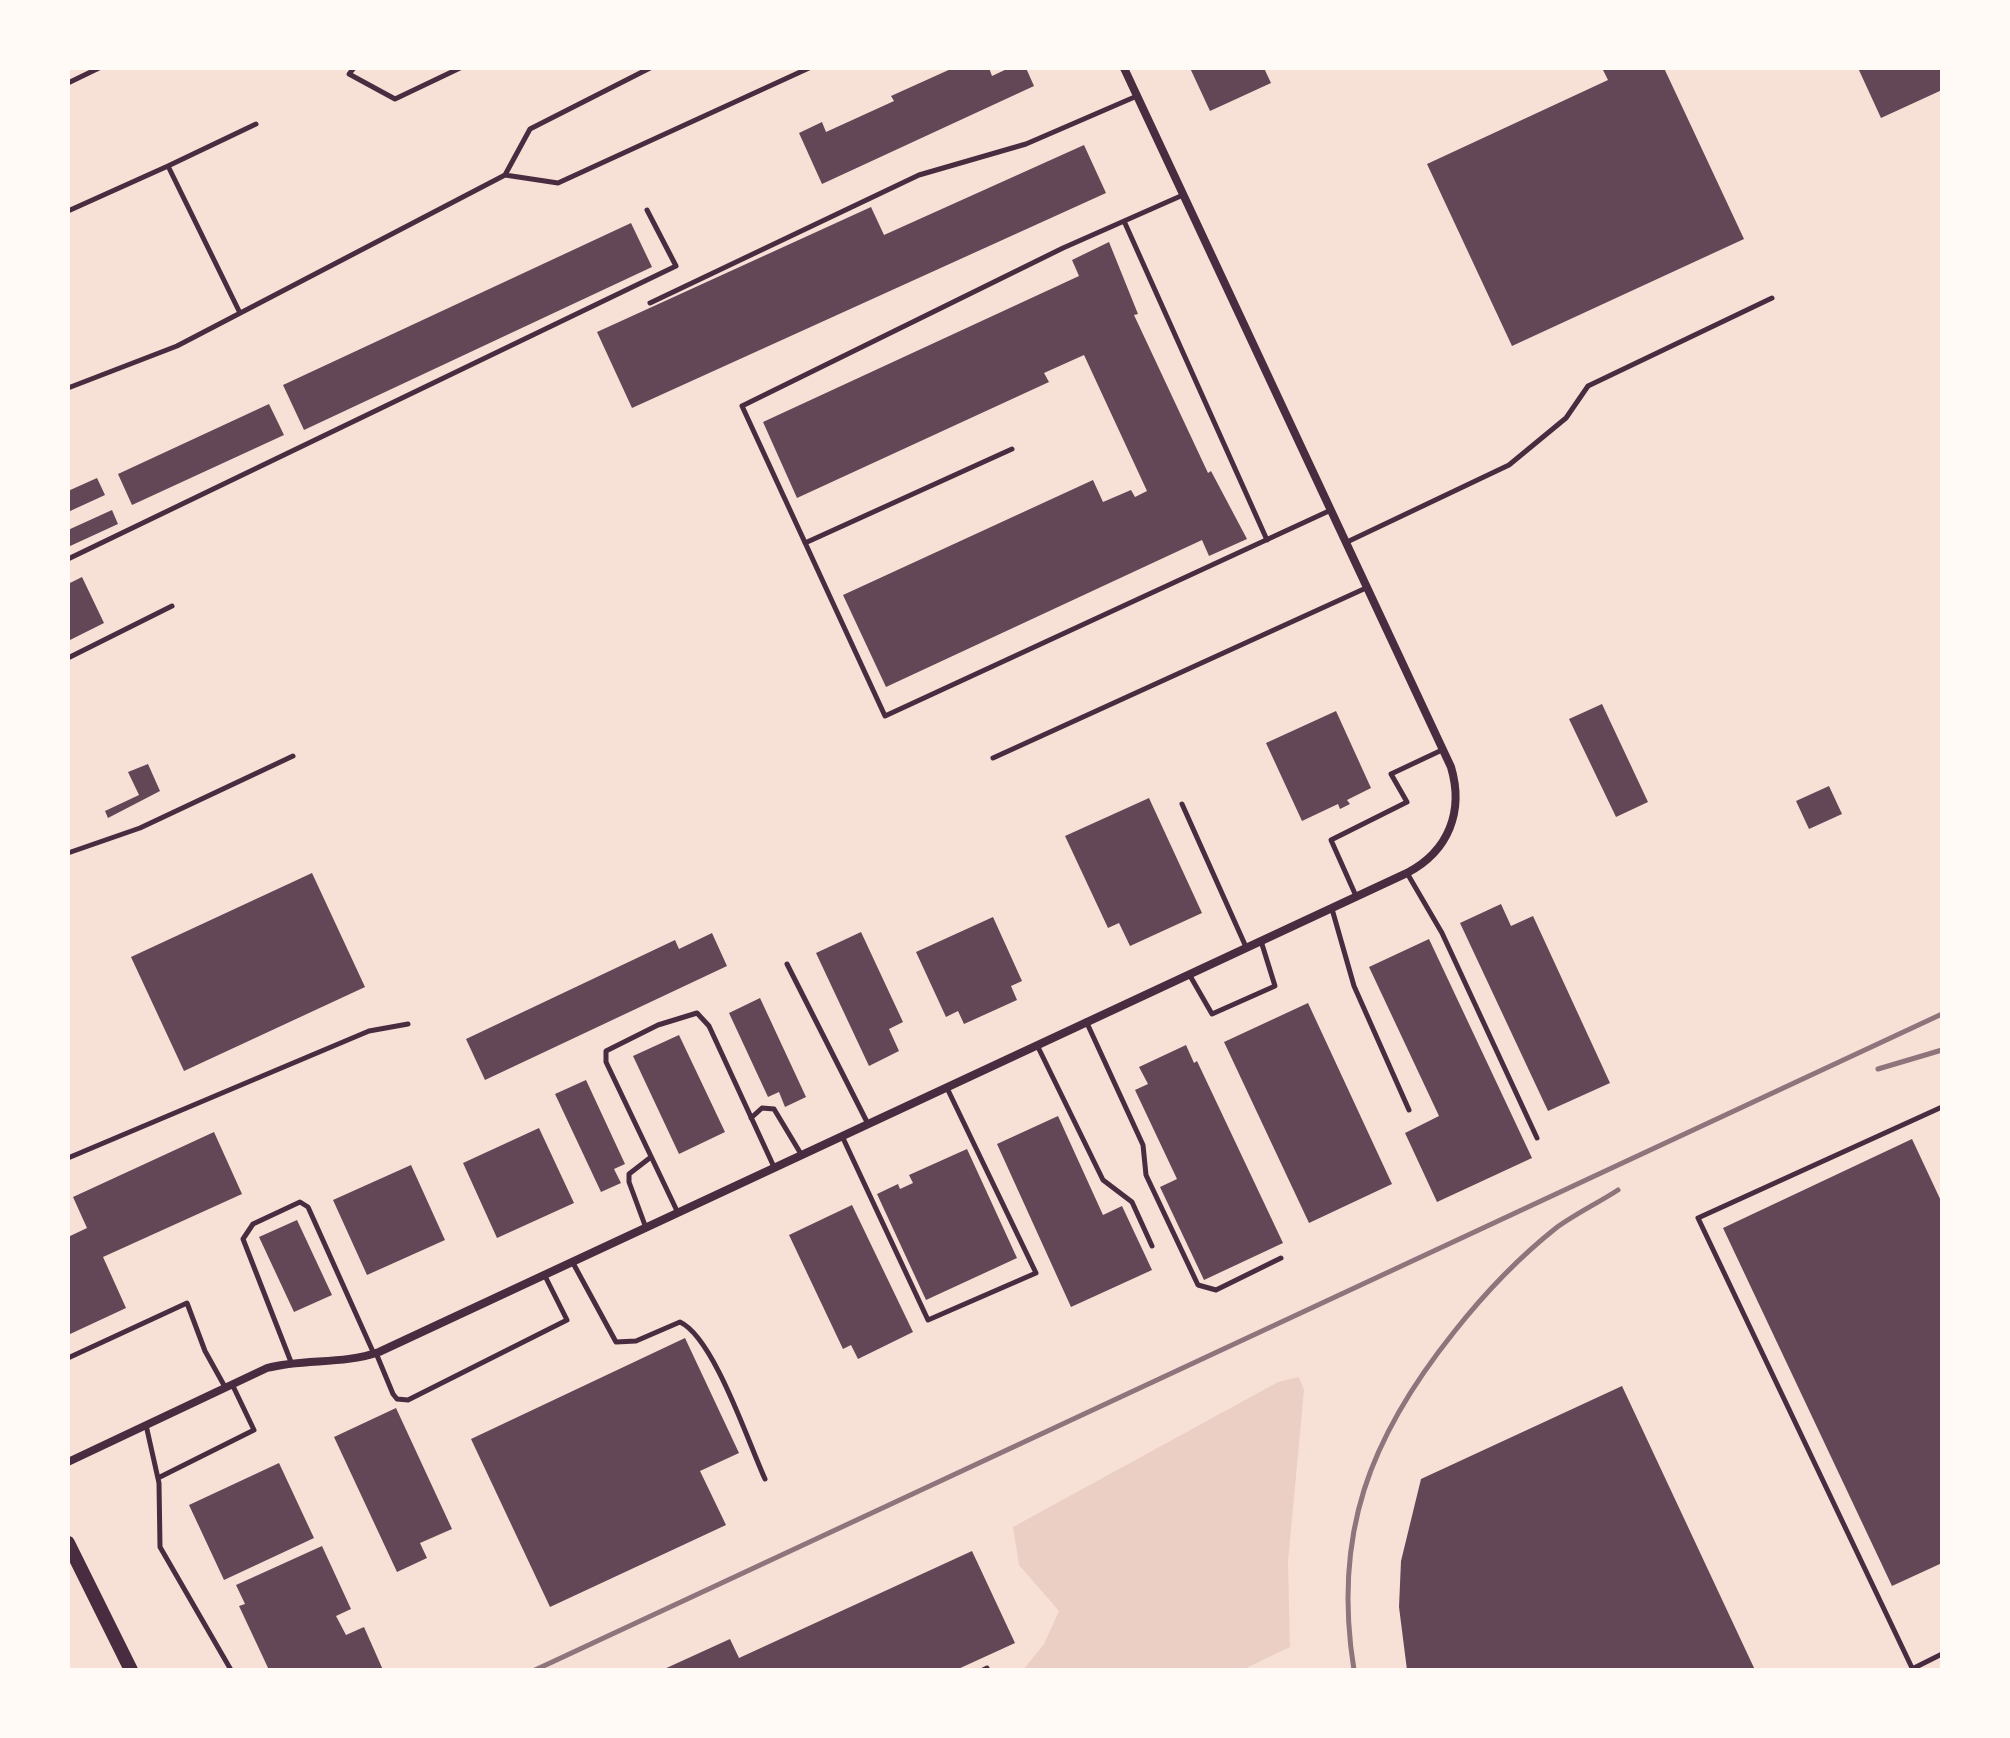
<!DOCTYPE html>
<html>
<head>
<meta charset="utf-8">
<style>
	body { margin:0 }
	#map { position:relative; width:2010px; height:1738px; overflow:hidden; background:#f7e1d7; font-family:Overpass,sans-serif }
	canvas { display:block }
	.frame { position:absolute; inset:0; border:70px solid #fffaf5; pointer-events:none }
</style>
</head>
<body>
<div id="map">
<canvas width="2010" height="1738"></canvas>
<div class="frame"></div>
</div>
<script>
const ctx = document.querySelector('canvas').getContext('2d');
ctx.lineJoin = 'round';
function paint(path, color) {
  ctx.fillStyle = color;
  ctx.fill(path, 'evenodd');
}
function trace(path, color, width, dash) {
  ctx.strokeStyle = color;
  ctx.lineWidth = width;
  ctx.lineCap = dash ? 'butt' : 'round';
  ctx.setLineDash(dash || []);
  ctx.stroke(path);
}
paint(new Path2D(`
	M1299,1377L1304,1390L1288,1562L1290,1647L1242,1670H1023L1044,1644L1059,1611L1019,1565L1013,1527L1278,1382Z`), '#ebcfc5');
paint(new Path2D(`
	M953,68H989L992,76L1009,68H1026L1034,86L822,184L799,133L822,122L826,132L894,101L891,96Z
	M1190,68H1264L1271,83L1210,111Z
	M1602,68H1664L1744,239L1512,346L1427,164L1608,80Z
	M1858,68H1942V90L1881,118Z
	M1084,145L1106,193L632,408L597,332L871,207L884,235Z
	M631,223L652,267L304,430L283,385Z
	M1109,242L1138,314L1134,315L1208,473L1211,471L1247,539L1209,556L1202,540L886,687L843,595L1093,480L1103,502L1131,490L1135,497L1147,491L1084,355L1044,373L1049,382L797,498L763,422L1079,276L1072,260Z
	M269,404L284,435L132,505L118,474Z
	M97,478L105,495L68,512V491Z
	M112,510L118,524L68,547V530Z
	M82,577L104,623L68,641V584Z
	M1602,704L1648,802L1616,817L1569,719Z
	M1336,711L1371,788L1347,800L1350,804L1340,809L1338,804L1302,821L1266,743Z
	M148,764L160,791L108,818L105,811L139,795L128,772Z
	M1829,786L1842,814L1809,829L1796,801Z
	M1149,798L1202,913L1130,946L1119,923L1108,928L1065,836Z
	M312,873L365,987L184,1071L131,957Z
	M1501,904L1511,926L1533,916L1610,1083L1548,1111L1460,923Z
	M993,917L1022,981L1011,986L1017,1000L964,1024L958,1011L946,1017L916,952Z
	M861,932L903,1022L889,1029L899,1051L869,1066L816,953Z
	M712,933L727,966L485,1080L466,1039L675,940L679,949Z
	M1429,939L1532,1158L1437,1202L1405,1133L1439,1116L1369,967Z
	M760,998L806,1097L785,1107L779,1092L768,1097L729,1013Z
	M1308,1003L1392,1184L1309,1223L1224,1042Z
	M679,1035L725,1132L679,1154L633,1056Z
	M1186,1045L1194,1063L1197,1061L1283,1243L1204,1280L1160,1187L1177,1179L1135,1090L1148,1084L1139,1067Z
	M586,1080L625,1164L614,1169L621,1183L601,1192L555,1094Z
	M1058,1116L1103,1215L1122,1206L1152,1270L1071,1307L997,1144Z
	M539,1128L574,1203L497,1238L463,1163Z
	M214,1132L242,1194L103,1257L126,1308L68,1335V1237L87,1228L73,1197Z
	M1912,1139L1942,1203V1563L1892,1586L1723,1228Z
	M967,1149L1017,1258L926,1300L877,1194L898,1184L900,1189L913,1183L909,1175Z
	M411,1165L445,1240L367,1275L333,1200Z
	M852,1205L913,1332L858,1359L851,1345L843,1349L789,1235Z
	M297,1220L332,1295L294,1312L259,1237Z
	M685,1338L739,1453L700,1471L726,1525L550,1607L471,1439Z
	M1622,1386L1755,1670H1407L1399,1607L1401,1561L1421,1479Z
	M396,1408L452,1529L420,1543L427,1558L397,1572L334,1437Z
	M279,1463L314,1538L224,1580L189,1505Z
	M322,1546L351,1609L336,1616L346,1635L364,1627L383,1670H269L239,1606L245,1604L236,1585Z
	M972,1551L1015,1643L956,1670H662L730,1639L739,1658Z`), '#644757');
trace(new Path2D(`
	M354,68L349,74L395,99L460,68
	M68,83L99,68
	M505,175L558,183L809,68
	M1183,195L1063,248L742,406L885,716L1331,510
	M68,211L168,166
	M1124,221L1267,540
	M650,303L919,175L1026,144L1137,96
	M240,313L168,166L256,124
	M68,388L177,346L505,175L530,129L650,68
	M1347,542L1509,465L1566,418L1588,386L1772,298
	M805,543L1012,449
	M68,559L676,266L647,210
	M68,658L172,606
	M993,758L1366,588
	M1182,804L1246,947
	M68,853L140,828L293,756
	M1407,873L1442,933L1537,1138
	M1356,896L1331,840L1407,802L1391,774L1442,750
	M1332,909L1354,986L1409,1110
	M787,964L868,1124
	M1189,974L1212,1014L1275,986L1261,941
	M1086,1021L1143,1145L1146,1175L1198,1285L1216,1290L1281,1258
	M1037,1045L1103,1180L1132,1202L1152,1246
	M751,1118L762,1108L774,1109L801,1154
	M842,1136L928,1320L1036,1273L947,1088
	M68,1158L369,1031L408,1024
	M678,1213L606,1062V1051L658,1025L697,1013L709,1026L774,1167
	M646,1228L629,1182V1174L651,1157
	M573,1263L616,1342L636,1341L680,1322C714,1338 748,1442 765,1479
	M376,1353L393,1394L397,1399L408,1400L567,1320L545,1276
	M68,1358L187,1303L205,1351L225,1387
	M291,1362L243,1239L253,1224L300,1202L308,1207L374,1354
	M146,1425L159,1483L160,1547L231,1670
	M158,1478L254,1430L232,1384
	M1914,1668L1942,1654
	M983,1670L987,1668
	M1913,1670L1698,1218L1942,1107`), '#4a2c40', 5);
trace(new Path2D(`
	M68,1462L267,1368C304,1358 342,1365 379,1352L1407,873C1449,851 1464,811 1451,767L1124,68`), '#4a2c40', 8);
trace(new Path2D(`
	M68,1543L131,1670`), '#4a2c40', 14);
trace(new Path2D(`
	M1878,1069L1942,1050
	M535,1670L1942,1014
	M1354,1670C1332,1534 1370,1437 1454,1332C1484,1294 1517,1259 1556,1228C1575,1214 1598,1203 1618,1190`), '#8f747c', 5);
</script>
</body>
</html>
